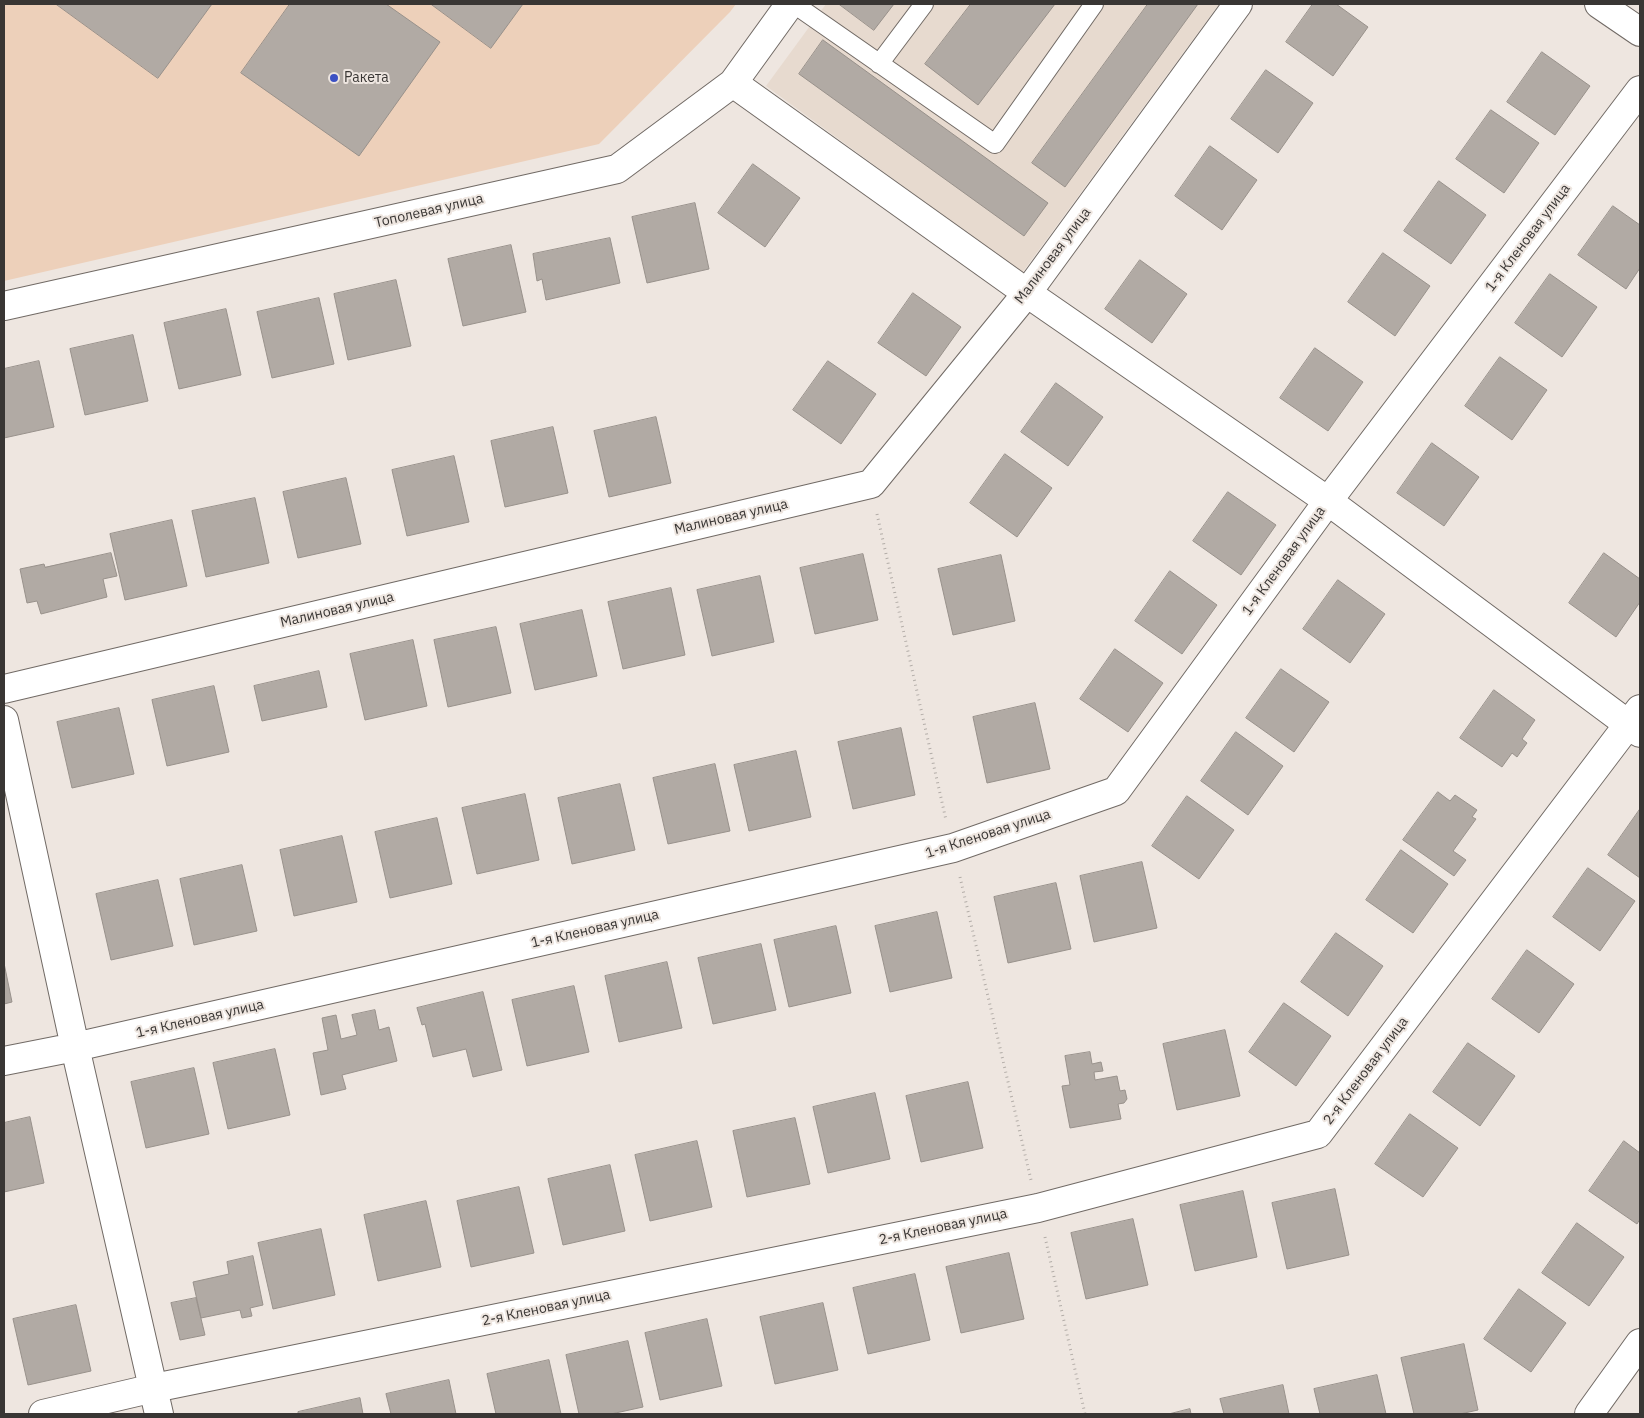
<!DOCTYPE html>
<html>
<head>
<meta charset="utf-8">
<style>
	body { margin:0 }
	#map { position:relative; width:1644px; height:1418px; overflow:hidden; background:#eee6e0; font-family:"IBM Plex Sans",sans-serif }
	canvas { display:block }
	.frame { position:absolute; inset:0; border:5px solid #393634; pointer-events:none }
</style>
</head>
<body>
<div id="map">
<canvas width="1644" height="1418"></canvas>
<div class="frame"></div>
</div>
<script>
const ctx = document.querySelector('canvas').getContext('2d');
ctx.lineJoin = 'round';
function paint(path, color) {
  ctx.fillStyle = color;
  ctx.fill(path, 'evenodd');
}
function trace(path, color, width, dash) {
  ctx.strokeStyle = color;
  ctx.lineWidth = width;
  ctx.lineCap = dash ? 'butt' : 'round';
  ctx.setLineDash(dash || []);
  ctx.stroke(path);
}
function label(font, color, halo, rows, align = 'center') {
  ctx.font = font + ' "IBM Plex Sans",sans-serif';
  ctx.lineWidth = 4;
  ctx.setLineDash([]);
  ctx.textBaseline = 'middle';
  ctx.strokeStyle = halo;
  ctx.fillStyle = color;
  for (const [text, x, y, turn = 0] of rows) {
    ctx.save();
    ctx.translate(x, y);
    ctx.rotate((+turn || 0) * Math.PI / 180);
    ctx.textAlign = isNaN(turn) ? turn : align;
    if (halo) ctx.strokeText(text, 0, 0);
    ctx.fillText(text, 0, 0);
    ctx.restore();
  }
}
paint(new Path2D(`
	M826,4H1219L1022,273L766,86Z`), '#e7dacf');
paint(new Path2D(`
	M4,4H736L730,12L599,144L4,281Z`), '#edd0ba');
const building = new Path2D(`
	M56,4H212L158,78Z
	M290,4H386L440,42L359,156L241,73Z
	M431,4H523L491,48Z
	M839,4H894L874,30Z
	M971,4H1055L978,105L925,64Z
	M1148,4H1198L1065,187L1032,163Z
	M1313,4H1336L1368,27L1333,76L1286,42Z
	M823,40L1048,203L1024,236L799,74Z
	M1542,52L1590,86L1555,135L1507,102Z
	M1266,70L1313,103L1278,153L1231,119Z
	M1491,110L1539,143L1504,193L1456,159Z
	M1210,146L1257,180L1222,230L1175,196Z
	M753,164L800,198L765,247L718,213Z
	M1439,181L1486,215L1451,264L1404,231Z
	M695,203L709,269L647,283L632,217Z
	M1613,206L1640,225V268L1626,289L1578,255Z
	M610,238L620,283L546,300L542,279L537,281L533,254Z
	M511,245L526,312L463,326L448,259Z
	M1383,253L1430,286L1395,336L1348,302Z
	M1140,260L1187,294L1152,343L1105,309Z
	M1550,274L1597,307L1562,357L1515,323Z
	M396,280L411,346L348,360L334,294Z
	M913,293L961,327L926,376L878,343Z
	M319,298L334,364L272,378L257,312Z
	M226,309L241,375L179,389L164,323Z
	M133,335L148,401L85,415L70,349Z
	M1315,348L1363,382L1328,431L1280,398Z
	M1500,357L1547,390L1512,440L1465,406Z
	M39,361L54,427L4,438V369Z
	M828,361L876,394L841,444L793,410Z
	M1056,383L1103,417L1068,466L1021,432Z
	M656,417L671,483L609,497L594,431Z
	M553,427L568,493L505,507L491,441Z
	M1432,443L1479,477L1444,526L1397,493Z
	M1005,454L1052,488L1017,537L970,503Z
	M454,456L469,522L407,536L392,470Z
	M346,478L361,544L298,558L283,492Z
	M1228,492L1276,525L1241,575L1193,541Z
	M255,498L269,563L206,577L192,511Z
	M172,520L187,586L125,600L110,534Z
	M111,553L117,576L103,579L107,597L41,614L37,601L27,603L20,569L44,564L45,567Z
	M1604,553L1640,579V602L1616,637L1569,603Z
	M863,554L878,620L815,634L800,568Z
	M1001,555L1015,621L953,635L938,569Z
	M1170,571L1217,605L1182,654L1135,621Z
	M760,576L774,642L712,656L697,590Z
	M1338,580L1385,614L1350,663L1303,629Z
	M671,588L685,655L623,669L608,602Z
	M582,610L597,676L535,690L520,624Z
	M496,627L511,693L448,707L434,640Z
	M413,640L427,706L365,720L350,654Z
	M1115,649L1163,683L1128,732L1080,699Z
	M1281,669L1329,702L1294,752L1246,718Z
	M319,671L327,707L262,721L254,686Z
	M214,686L229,752L167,766L152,700Z
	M1494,690L1535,720L1522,739L1527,743L1517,757L1512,753L1502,767L1460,738Z
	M1035,703L1050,769L987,783L973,717Z
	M119,708L134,774L72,788L57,722Z
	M901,728L915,795L853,809L838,742Z
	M1236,732L1283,766L1248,815L1201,781Z
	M796,751L811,817L749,831L734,765Z
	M715,764L730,831L668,844L653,778Z
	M620,784L635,850L572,864L558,798Z
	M1438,792L1450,801L1455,795L1477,810L1472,817L1476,819L1453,851L1466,860L1454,876L1403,840Z
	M525,794L539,860L477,874L462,808Z
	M1187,796L1234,830L1199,879L1152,846Z
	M1640,809V878L1608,855Z
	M437,818L452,884L390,898L375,832Z
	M342,836L357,902L294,916L280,850Z
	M1401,850L1448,884L1413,933L1366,900Z
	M1142,862L1157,928L1094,942L1080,876Z
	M242,865L257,931L194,945L180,879Z
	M1588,868L1635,901L1600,951L1553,917Z
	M158,880L173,946L111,960L96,894Z
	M1056,883L1071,949L1008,963L994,897Z
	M937,912L952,978L890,992L875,926Z
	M836,926L851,993L789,1007L774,940Z
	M1336,933L1383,966L1348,1016L1301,982Z
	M761,944L776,1010L713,1024L698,958Z
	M1527,950L1574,984L1539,1033L1492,999Z
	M667,962L682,1028L619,1042L605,976Z
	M4,963L12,1002L4,1004Z
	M574,986L589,1052L527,1066L512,1000Z
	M483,992L502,1070L473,1077L466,1049L433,1057L425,1024L422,1025L417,1008Z
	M1284,1003L1331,1036L1296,1086L1249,1052Z
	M375,1010L379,1030L389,1027L397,1061L342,1075L346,1089L321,1095L313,1053L328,1050L322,1018L336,1015L341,1039L357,1035L352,1015Z
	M1225,1030L1240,1096L1177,1110L1163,1044Z
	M1468,1043L1515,1076L1480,1126L1433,1092Z
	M275,1049L290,1115L228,1129L213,1063Z
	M1090,1052L1092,1064L1101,1062L1103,1071L1094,1072L1095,1080L1117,1076L1120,1091L1125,1090L1127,1099L1124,1103L1118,1104L1121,1119L1070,1128L1062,1086L1070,1085L1065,1056Z
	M194,1068L209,1134L146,1148L131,1082Z
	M968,1082L983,1148L921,1162L906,1096Z
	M875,1093L890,1159L828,1173L813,1107Z
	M1410,1114L1458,1148L1423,1197L1375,1164Z
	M30,1117L44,1183L4,1192V1123Z
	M795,1118L810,1184L747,1197L733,1131Z
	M697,1141L712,1207L650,1221L635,1155Z
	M1624,1141L1640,1153V1219L1637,1224L1589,1191Z
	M610,1165L625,1231L563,1245L548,1179Z
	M519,1187L534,1253L471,1267L457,1201Z
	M1335,1189L1349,1255L1287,1269L1272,1203Z
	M1243,1191L1257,1257L1195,1271L1180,1205Z
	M426,1201L441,1267L378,1281L364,1215Z
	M1133,1219L1148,1285L1086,1299L1071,1233Z
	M1577,1223L1624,1257L1589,1306L1542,1273Z
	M321,1229L335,1295L273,1309L258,1243Z
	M1009,1253L1024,1319L961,1333L946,1267Z
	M253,1256L263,1305L250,1308L252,1316L242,1318L240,1310L201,1318L193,1282L229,1274L227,1262Z
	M915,1274L930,1340L868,1354L853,1288Z
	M1519,1289L1566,1323L1531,1372L1484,1339Z
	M196,1298L205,1335L180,1340L171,1303Z
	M823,1303L838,1370L775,1384L760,1317Z
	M76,1305L91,1371L28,1385L13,1319Z
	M707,1319L722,1386L660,1400L645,1333Z
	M628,1341L643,1407L611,1414H579L566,1355Z
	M1464,1344L1478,1410L1460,1414H1414L1401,1358Z
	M549,1360L561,1414H496L487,1374Z
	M1377,1375L1386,1414H1320L1314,1389Z
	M449,1380L456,1414H391L386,1394Z
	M1283,1385L1289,1414H1224L1220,1399Z
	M360,1398L363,1414H298V1412Z
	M1190,1409L1191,1414H1169Z`);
paint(building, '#b1aaa4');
trace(building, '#98918b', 1);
const service = new Path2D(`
	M794,4L995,144L1094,4
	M879,64L924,4`);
const minor = new Path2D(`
	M1599,4L1640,32
	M733,83L1027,293L1328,501L1640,733
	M4,306L617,169L733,83L790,4
	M4,689L871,484L1027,293L1238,4
	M4,720L75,1047L159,1414
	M4,1061L75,1047L953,848L1116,791L1328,501L1640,90
	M43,1414L154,1388L1038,1208L1318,1134L1640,709
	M1589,1414L1640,1343`);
trace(service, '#716a65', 20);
trace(minor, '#716a65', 30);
trace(new Path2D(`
	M877,514L946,820
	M960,877L1031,1180
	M1045,1237L1085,1414`), '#b3ada8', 3, [1, 4]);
trace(service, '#fff', 18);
trace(minor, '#fff', 28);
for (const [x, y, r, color] of [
	[334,78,5,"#3b50c3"]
]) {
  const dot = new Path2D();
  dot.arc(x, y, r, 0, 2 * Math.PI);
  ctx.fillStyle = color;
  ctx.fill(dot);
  trace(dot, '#eee6e0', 2);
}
label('14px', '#393634', '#eee6e0', [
	["Ракета",344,78]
], 'left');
label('14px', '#393634', '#eee6e0', [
	["Тополевая улица",429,211,-13],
	["1-я Кленовая улица",1528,238,-53],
	["Малиновая улица",1053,256,-53],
	["Малиновая улица",731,517,-13],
	["1-я Кленовая улица",1284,561,-54],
	["Малиновая улица",337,610,-13],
	["1-я Кленовая улица",988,834,-18],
	["1-я Кленовая улица",595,929,-13],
	["1-я Кленовая улица",200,1019,-13],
	["2-я Кленовая улица",1366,1071,-53],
	["2-я Кленовая улица",943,1227,-12],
	["2-я Кленовая улица",546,1308,-12]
]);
</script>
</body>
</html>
